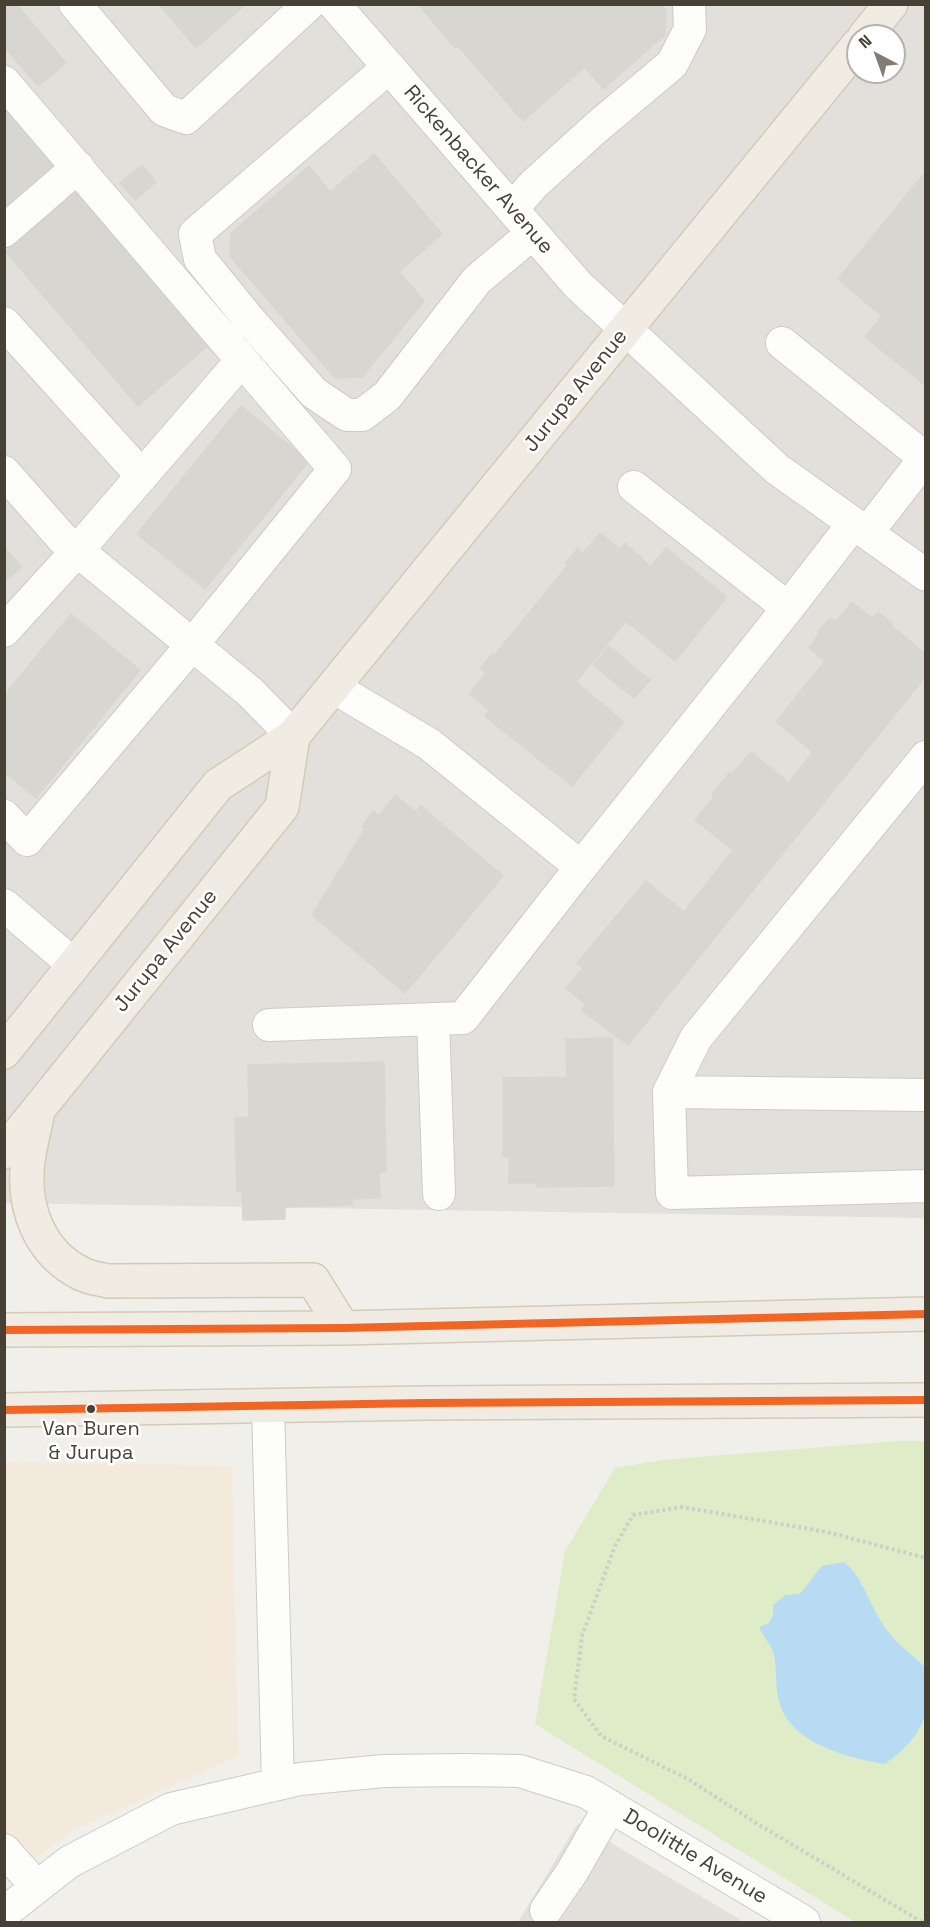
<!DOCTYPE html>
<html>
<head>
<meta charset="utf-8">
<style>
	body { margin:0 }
	#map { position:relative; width:930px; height:1927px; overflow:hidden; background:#f0efea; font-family:"Space Grotesk",sans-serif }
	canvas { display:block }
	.frame { position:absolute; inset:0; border:6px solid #474035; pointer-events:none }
	.north { position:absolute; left:846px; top:24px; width:60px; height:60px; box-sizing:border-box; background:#fff; border:2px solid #b5b3ae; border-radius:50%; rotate:319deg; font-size:16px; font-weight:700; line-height:24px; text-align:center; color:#474035 }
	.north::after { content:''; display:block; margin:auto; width:21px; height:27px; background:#827d74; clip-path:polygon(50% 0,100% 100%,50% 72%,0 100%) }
</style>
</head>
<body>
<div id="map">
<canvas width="930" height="1927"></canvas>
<div class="frame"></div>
<div class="north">N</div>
</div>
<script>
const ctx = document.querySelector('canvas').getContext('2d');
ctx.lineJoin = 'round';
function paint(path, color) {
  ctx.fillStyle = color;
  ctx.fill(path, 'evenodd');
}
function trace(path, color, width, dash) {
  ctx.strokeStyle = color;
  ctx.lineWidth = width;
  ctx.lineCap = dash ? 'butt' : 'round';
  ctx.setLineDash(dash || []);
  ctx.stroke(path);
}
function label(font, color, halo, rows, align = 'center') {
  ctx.font = font + ' "Space Grotesk",sans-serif';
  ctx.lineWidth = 5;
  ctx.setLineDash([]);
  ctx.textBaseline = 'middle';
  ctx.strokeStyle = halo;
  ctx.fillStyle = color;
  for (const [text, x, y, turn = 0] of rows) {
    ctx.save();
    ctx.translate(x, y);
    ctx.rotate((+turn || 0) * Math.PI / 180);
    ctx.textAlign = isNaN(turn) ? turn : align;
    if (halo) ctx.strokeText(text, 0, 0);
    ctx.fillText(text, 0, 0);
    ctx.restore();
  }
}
paint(new Path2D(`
	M5,1462L232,1466L238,1756L74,1830L5,1880Z`), '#f4eadc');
paint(new Path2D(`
	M5,5H925V1218L5,1203ZM858,36H894V72H858Z
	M578,1823L744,1922H518Z`), '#e3e0db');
paint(new Path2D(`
	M898,1441H925V1922H855L535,1724L565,1551L615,1468L662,1460Z`), '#deedc8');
paint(new Path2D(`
	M844,1562C862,1576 869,1603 882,1623C893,1641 910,1653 925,1667C926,1680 928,1701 925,1714C921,1734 901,1753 885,1764C848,1758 789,1743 779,1701C775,1687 777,1670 774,1655C772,1646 763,1636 759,1627L769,1623L773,1615V1605L785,1595L800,1594L822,1566Z`), '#b7dbf2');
const building = new Path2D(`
	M6,4H16L66,63L38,86L4,46V6Z
	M159,4H246L196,48Z
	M418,4H661L666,11L665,35L603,89L585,67L523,121L458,46L455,48Z
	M4,102L61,169L4,217Z
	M374,154L442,234L399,272L424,301L362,377L335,378L230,256L231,233L309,166L330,192Z
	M142,165L156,182L135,200L120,183Z
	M926,171V386L865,337L882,316L838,279Z
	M78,190L210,344L138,406L6,252Z
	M241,406L309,461L205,589L137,534Z
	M600,533L620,549L625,543L651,567L666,548L727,597L675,661L626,621L576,682L624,722L572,786L485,716L489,710L469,694L486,673L480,669L492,654L494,656L568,565L566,563L578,548L583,553Z
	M4,547L22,567L4,582Z
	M852,602L872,618L878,612L893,624L891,626L926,654V676L628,1045L582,1011L586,1005L566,988L583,968L577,963L646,881L684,912L733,850L695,820L714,797L712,794L730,772L732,774L751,752L789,783L813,752L776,722L825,661L809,648L820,633L818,632L830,618L836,622Z
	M71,614L140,670L36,798L4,772V696Z
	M609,646L650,680L634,698L593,665Z
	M395,795L416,812L421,806L503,876L405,993L312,915L365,829L362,826L373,811L379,816Z
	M612,1038L614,1186L536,1187L537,1183H509V1157H503V1078L567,1077L566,1039Z
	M384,1062L386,1172H379L380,1198L352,1199V1205L285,1207V1219L243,1220L242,1192H237L235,1118L249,1117L248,1065Z`);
paint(building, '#d8d6d1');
trace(building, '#d9d6d0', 1.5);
const minor = new Path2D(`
	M75,4L164,110L186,118L309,4
	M334,4L578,285L777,469L926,575
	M389,67L195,234L200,259L248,318L314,393L347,415H362L387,396L477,280L533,233
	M4,82L335,469L192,645L27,840L4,816
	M512,209L534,184L597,127L672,64L690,29L689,4
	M4,231L78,167
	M4,323L142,476
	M782,343L925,458L867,533
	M4,472L62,538L250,692L293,736
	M634,487L788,608
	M4,631L77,551L242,360
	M333,687L429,744L581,867L788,608L853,524
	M926,757L696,1038L669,1092L672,1193L926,1186
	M4,905L74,965
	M433,1019L439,1194
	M269,1025L463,1018L581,867
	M669,1092L926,1095
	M268,1406L278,1784
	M4,1850L37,1887
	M546,1910L572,1872L610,1806
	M4,1913L69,1862L171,1809L300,1779L384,1771L466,1770L520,1771L586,1792L804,1922`);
const major = new Path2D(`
	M865,36L891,4
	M4,1052L218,785L293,736L858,45
	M37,1116C34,1131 30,1146 28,1161C22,1207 39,1253 82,1274C90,1278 100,1279 108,1281L313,1280L343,1328
	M4,1152L282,807L293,736
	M4,1330L343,1328L926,1314
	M4,1410L425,1403L926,1400`);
trace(minor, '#cdcbc6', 34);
trace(major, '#d4cbb6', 36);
trace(new Path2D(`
	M922,1922L756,1823L688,1779L601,1736L574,1699L582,1636L615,1546L633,1515L682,1507L827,1532L926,1558`), '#d1ceca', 4, [3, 3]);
trace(minor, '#fdfdfc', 32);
trace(major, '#f1ece3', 33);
trace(new Path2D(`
	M4,1330L343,1328L926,1314
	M4,1410L425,1403L926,1400`), '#f26522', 8);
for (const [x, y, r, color] of [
	[91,1409,5,"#474035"]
]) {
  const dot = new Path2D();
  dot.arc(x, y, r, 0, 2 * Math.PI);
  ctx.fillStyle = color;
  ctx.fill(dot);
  trace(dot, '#fff', 2);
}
label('20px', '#474035', '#fff', [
	["Van Buren",91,1430],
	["& Jurupa",91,1454]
]);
label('21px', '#474035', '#fff', [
	["Rickenbacker Avenue",478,170,49],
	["Jurupa Avenue",576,391,-51],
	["Jurupa Avenue",166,951,-51],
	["Doolittle Avenue",695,1857,31]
]);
</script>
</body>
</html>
